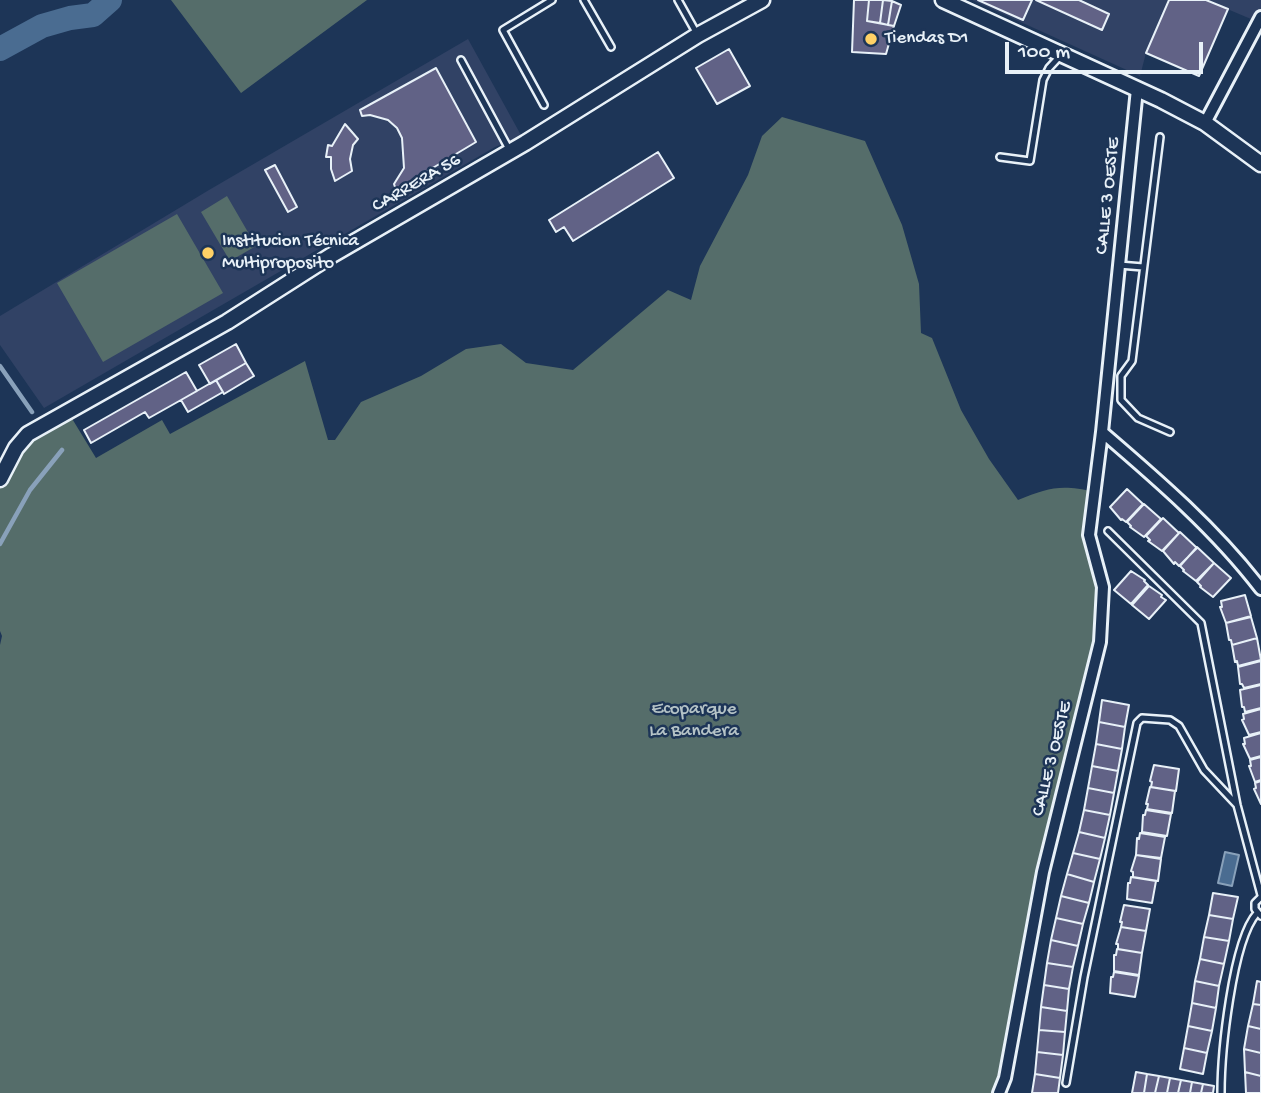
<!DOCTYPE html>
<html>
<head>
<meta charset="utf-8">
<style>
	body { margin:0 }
	#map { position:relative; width:1261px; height:1093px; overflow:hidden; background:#1d3557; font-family:"Gochi Hand",sans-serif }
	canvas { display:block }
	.scale { position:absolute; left:1005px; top:42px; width:198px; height:32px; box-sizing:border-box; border:4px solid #e8f1f8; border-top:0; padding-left:9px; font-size:21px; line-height:24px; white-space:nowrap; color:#e8f1f8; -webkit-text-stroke:5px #1d3557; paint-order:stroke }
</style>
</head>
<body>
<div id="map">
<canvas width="1261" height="1093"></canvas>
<div class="scale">100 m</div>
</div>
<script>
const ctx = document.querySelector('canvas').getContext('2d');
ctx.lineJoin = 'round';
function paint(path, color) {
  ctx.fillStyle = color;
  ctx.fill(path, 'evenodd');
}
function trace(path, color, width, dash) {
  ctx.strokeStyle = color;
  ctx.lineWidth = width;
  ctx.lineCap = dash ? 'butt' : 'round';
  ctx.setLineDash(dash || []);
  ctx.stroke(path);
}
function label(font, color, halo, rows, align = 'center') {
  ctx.font = font + ' "Gochi Hand",sans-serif';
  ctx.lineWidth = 5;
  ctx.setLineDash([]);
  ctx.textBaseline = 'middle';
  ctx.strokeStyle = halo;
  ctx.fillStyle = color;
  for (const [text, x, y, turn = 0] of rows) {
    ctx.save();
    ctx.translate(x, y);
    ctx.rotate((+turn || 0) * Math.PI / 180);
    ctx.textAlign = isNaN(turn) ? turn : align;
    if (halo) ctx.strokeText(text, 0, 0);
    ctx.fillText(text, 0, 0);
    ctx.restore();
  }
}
paint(new Path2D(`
	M972,0H1169L1146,53L1140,76Z
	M1206,0H1261V17L1258,22Z
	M468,39L522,137L495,147L44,408L0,345V316L209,190Z`), '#314265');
paint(new Path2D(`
	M171,0H367L241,93Z
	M782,117L865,141L902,225L919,284L921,333L932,338L961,410L989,459L1018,500C1048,488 1061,484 1094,492L1089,535L1103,587L1100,642L1043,872L999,1093H0V645L2,636L0,631V479L16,448L68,412L96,458L162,420L170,434L305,361L328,440H335L361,402L421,376L466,349L501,344L526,363L573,370L668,290L691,300L700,266L748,175L762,136Z
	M227,196L256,246L230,261L201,212Z
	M177,214L223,293L103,362L57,283Z`), '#556d6a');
const water = new Path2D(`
	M1225,852L1239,855L1232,886L1218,883Z`);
paint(water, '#4a6c91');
trace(water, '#89a1ba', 2);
trace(new Path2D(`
	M0,366L32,412
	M0,544L30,490L62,450`), '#89a1ba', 4.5);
trace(new Path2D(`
	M0,49L42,26L70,18L93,15L110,0`), '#4a6c91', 24);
const building = new Path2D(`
	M854,0H869L867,21L894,26L886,54L852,52Z
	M869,0H883L880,23L867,21Z
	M883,0L892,1L888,25L880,23Z
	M978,0H1032L1023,20Z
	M1036,0H1079L1109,14L1102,30Z
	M1169,0H1206L1228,9L1199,76L1146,53Z
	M892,1L901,5L894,26L888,25Z
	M729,49L750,86L717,104L696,68Z
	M436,68L476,142L396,190L394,184L404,168L402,138L397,128L388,120L370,115L362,116L360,110Z
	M345,124L358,139L353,145L350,159L352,171L335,181L331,169V157H326L328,145L332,146Z
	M658,152L674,178L573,241L564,227L556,232L549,220Z
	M275,165L297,207L288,212L265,170Z
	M236,344L246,363L210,384L199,365Z
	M246,363L254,376L224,394L216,380Z
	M186,372L197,391L149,418L145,412L91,443L84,430Z
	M216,380L223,392L188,412L181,400Z
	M1127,489L1143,504L1126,522L1122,519L1121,520L1110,507Z
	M1144,504L1161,519L1144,537L1130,527L1131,526L1127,522Z
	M1163,518L1179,533L1162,551L1148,541L1150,540L1146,536Z
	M1180,532L1197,548L1179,566L1175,562L1174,564L1163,551Z
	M1197,547L1214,563L1196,581L1183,571L1184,570L1180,566Z
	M1214,563L1231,578L1213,597L1200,587L1201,586L1197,582Z
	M1131,571L1145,580L1144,581L1148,585L1131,604L1114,590Z
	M1149,586L1162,595L1161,597L1166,600L1149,619L1132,605Z
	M1245,595L1251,616L1226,623L1220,607H1222L1221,601Z
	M1251,617L1257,638L1232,645L1231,640H1229L1226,623Z
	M1257,638L1261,660L1238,666L1237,661L1235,662L1232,645Z
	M1261,661V684L1244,688L1242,684H1240L1238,667Z
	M1261,685V708L1245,712L1244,707H1242L1240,690Z
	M1102,700L1129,705L1125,727L1099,722Z
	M1261,709V732L1249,735L1242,720L1244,719L1243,714Z
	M1099,722L1125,727L1122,749L1096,744Z
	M1261,733V756L1250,759L1243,744H1245L1244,738Z
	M1096,744L1122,749L1118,771L1092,766Z
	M1261,757V780L1255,782L1249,766H1251L1250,760Z
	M1154,765L1179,769L1176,791L1151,787L1152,782L1150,781Z
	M1092,766L1118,771L1114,793L1088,788Z
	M1261,781V804L1254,789L1256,788L1255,783Z
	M1150,787L1175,791L1172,813L1147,809L1148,804H1146Z
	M1088,788L1114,793L1110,815L1084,810Z
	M1084,810L1110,815L1105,838L1079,832Z
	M1146,810L1171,814L1167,836L1142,832L1143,815H1145Z
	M1079,832L1105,838L1100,859L1073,853Z
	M1140,833L1165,837L1161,858L1136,855L1137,838L1139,839Z
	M1073,853L1100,859L1094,882L1067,874Z
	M1136,855L1161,859L1158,881L1133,877V872L1131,871Z
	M1067,874L1094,882L1089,903L1061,896Z
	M1131,877L1156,881L1152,903L1127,899L1128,883H1130Z
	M1213,893L1238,897L1233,919L1209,915Z
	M1061,896L1089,903L1083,924L1056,918Z
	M1124,905L1150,909L1146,931L1121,927L1122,922H1120Z
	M1209,915L1233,919L1229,941L1204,937Z
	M1056,918L1083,924L1078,946L1051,940Z
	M1121,927L1146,931L1142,953L1118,949V944H1116Z
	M1204,937L1229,941L1224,964L1200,959Z
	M1051,940L1078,946L1073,967L1047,963Z
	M1117,949L1142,953L1139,975L1114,971V955H1116Z
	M1200,959L1224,964L1219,986L1195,981Z
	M1047,963L1073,967L1069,989L1044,985Z
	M1114,972L1139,976L1135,997L1110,993L1111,977H1113Z
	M1195,981L1219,986L1216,1008L1192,1003Z
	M1257,981L1261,982V1005L1253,1004Z
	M1044,985L1069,989L1067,1011L1041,1007Z
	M1192,1003L1216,1008L1212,1031L1188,1026Z
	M1253,1004L1261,1005V1029L1248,1026Z
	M1041,1007L1067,1011L1065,1032L1039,1030Z
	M1188,1026L1212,1031L1207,1053L1184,1048Z
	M1248,1026L1261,1029V1053L1244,1049Z
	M1039,1030L1065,1032L1063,1055L1037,1052Z
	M1184,1048L1207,1053L1203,1074L1180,1069Z
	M1244,1049L1261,1053V1076L1245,1072Z
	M1037,1052L1063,1055L1060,1078L1035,1074Z
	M1136,1072L1147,1074L1144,1093H1132Z
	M1245,1072L1261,1076V1093H1246Z
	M1035,1074L1060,1078L1058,1093H1032Z
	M1147,1074L1159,1076L1155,1093H1144Z
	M1159,1076L1170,1078L1167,1093H1155Z
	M1170,1078L1181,1080L1178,1093H1167Z
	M1181,1080L1192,1082L1190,1093H1178Z
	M1192,1082L1203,1084L1201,1093H1190Z
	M1203,1084L1214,1086L1213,1093H1201Z`);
paint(building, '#616286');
trace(building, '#e8f1f8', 2);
const service = new Path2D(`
	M584,0L611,47
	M678,0L697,34
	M461,60L510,151
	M544,105L503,30L552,0
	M1160,137L1132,361L1121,376V400L1138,418L1170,432
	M1000,157L1030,161L1043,80L1049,68L1061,55
	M1119,265L1143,267
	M1108,531L1201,623L1237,805L1261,895
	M1261,897L1255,903V909L1261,916
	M1066,1083L1084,977L1137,723L1142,718L1170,720L1179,726L1204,770L1237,805
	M1221,1093C1221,1054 1232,941 1257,913`);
const minor = new Path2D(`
	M1205,123L1261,17
	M1102,432C1158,480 1216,530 1261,589
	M999,1093L1005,1078L1043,872L1100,642L1103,587L1089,535L1102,432L1137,89`);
const tertiary = new Path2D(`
	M943,0L1161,100L1205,123L1261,164
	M0,479L16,448L28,434L227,322L332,255L525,143L698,35L762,0`);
trace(service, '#e8f1f8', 10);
trace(minor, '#e8f1f8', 16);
trace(tertiary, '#e8f1f8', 19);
trace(service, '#1d3557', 5);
trace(minor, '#1d3557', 10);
trace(tertiary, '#1d3557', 14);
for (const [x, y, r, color] of [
	[871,39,7,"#ffd166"],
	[208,253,7,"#ffd166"]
]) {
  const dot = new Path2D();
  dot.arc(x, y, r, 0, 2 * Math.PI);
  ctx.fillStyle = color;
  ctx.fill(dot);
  trace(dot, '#1d3557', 2.5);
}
label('19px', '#e8f1f8', '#1d3557', [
	["Tiendas D1",885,39],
	["Institucion Técnica",222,242],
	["Multiproposito",222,264]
], 'left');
label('19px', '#e8f1f8', '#1d3557', [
	["CARRERA 56",417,184,-30],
	["CALLE 3 OESTE",1109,196,-84],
	["CALLE 3 OESTE",1053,759,-76]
]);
label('19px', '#b5c3c6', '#1d3557', [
	["Ecoparque",694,710],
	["La Bandera",694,732]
]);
</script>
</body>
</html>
